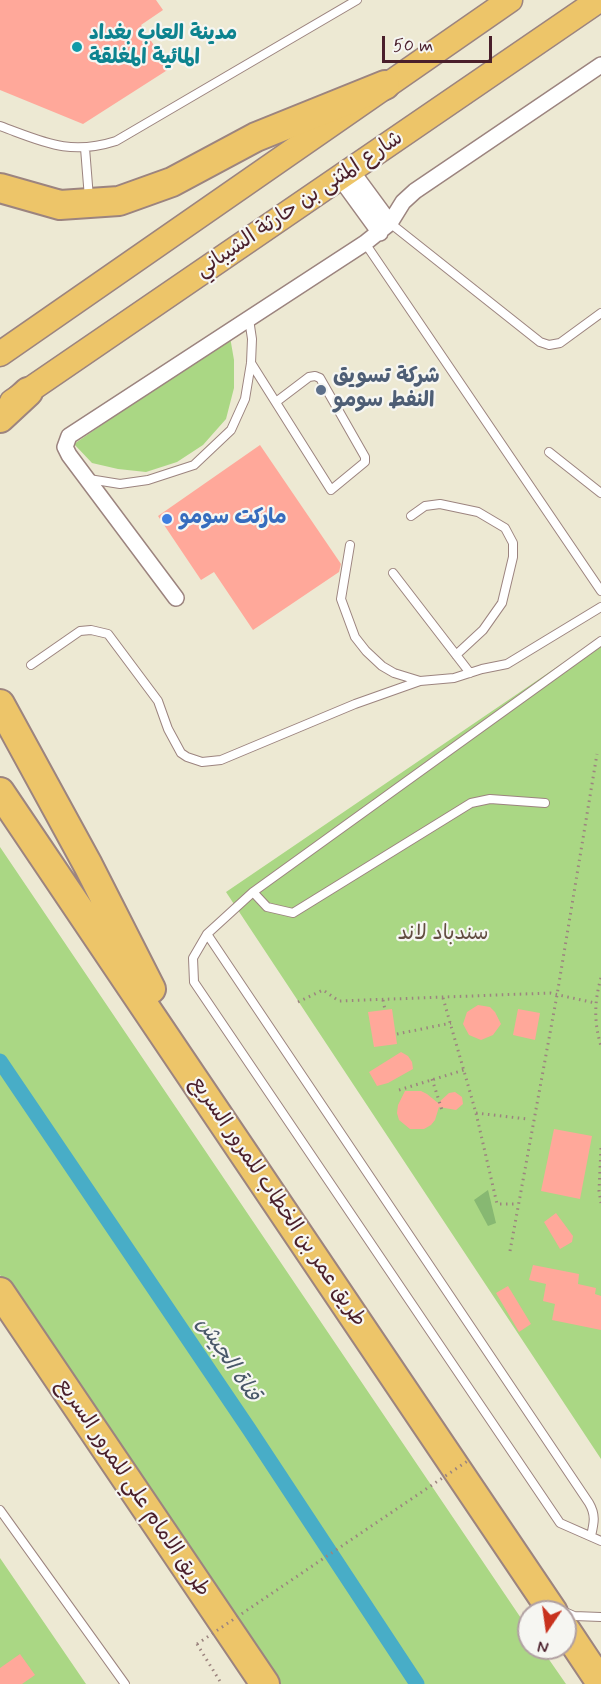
<!DOCTYPE html>
<html>
<head>
<meta charset="utf-8">
<style>
	body { margin:0 }
	#map { position:relative; width:601px; height:1684px; overflow:hidden; background:#ede9d3; font-family:Mynerve,sans-serif }
	canvas { display:block }
	.north { position:absolute; left:517px; top:1600px; width:60px; height:60px; box-sizing:border-box; background:#f6f6f2; border:2px solid #b1a0a2; border-radius:50%; rotate:193deg; font-size:16px; font-weight:700; line-height:24px; text-align:center; color:#4a1f2b }
	.north::after { content:''; display:block; margin:auto; width:21px; height:27px; background:#c8321e; clip-path:polygon(50% 0,100% 100%,50% 72%,0 100%) }
	.scale { position:absolute; left:382px; top:36px; width:110px; height:27px; box-sizing:border-box; border:3px solid #4a1f2b; border-top:0; padding-left:8px; font-size:18px; line-height:21px; white-space:nowrap; color:#4a1f2b; -webkit-text-stroke:4px #f6f6f2; paint-order:stroke }
</style>
</head>
<body>
<div id="map">
<canvas width="601" height="1684"></canvas>
<div class="north">N</div>
<div class="scale">50 m</div>
</div>
<script>
const ctx = document.querySelector('canvas').getContext('2d');
ctx.lineJoin = 'round';
function paint(path, color) {
  ctx.fillStyle = color;
  ctx.fill(path, 'evenodd');
}
function trace(path, color, width, dash) {
  ctx.strokeStyle = color;
  ctx.lineWidth = width;
  ctx.lineCap = dash ? 'butt' : 'round';
  ctx.setLineDash(dash || []);
  ctx.stroke(path);
}
function label(font, color, halo, rows, align = 'center') {
  ctx.font = font + ' Mynerve,"Playpen Sans Arabic",sans-serif';
  ctx.lineWidth = 4.5;
  ctx.setLineDash([]);
  ctx.textBaseline = 'middle';
  ctx.strokeStyle = halo;
  ctx.fillStyle = color;
  for (const [text, x, y, turn = 0] of rows) {
    ctx.save();
    ctx.translate(x, y);
    ctx.rotate((+turn || 0) * Math.PI / 180);
    ctx.textAlign = isNaN(turn) ? turn : align;
    if (halo) ctx.strokeText(text, 0, 0);
    ctx.fillText(text, 0, 0);
    ctx.restore();
  }
}
paint(new Path2D(`
	M230,337L234,360V388L226,419L203,445L177,462L146,472L118,469L92,463L74,444Z
	M601,637V1459L226,892Z
	M0,847L529,1630V1648H541L566,1684H276L0,1275Z
	M0,1558L86,1684H0Z`), '#aad784');
paint(new Path2D(`
	M488,1190L496,1223L488,1226L474,1200Z`), '#87b872');
trace(new Path2D(`
	M0,1061L249,1429L417,1684`), '#48adc7', 15);
paint(new Path2D(`
	M0,0H156L163,10L141,25L169,69L83,124L0,90Z
	M260,445L341,564L339,572L253,630L214,572L201,580L158,516Z
	M478,1005L490,1007L495,1012L501,1024L493,1035L481,1040L469,1035L463,1024L467,1012Z
	M392,1009L397,1044L374,1047L368,1012Z
	M518,1009L540,1013L535,1040L513,1035Z
	M401,1052L408,1056L412,1062L413,1069L388,1083L377,1086L369,1072Z
	M405,1091H421L427,1094L438,1103L449,1093L455,1092L462,1097L463,1104L456,1110L439,1107L435,1120L431,1125L424,1129H410L399,1120L397,1113L398,1105Z
	M554,1129L592,1136L580,1199L541,1191Z
	M556,1213L573,1236L572,1242L560,1249L544,1222Z
	M533,1265L579,1274L578,1284L596,1288L595,1294L601,1296V1330L552,1320L555,1304L543,1301L546,1284L529,1280Z
	M508,1286L531,1324L519,1332L496,1293Z
	M20,1654L35,1675L22,1684H0V1668Z`), '#ffa89a');
const lane = new Path2D(`
	M0,126C44,142 69,156 116,141L357,0
	M85,148L89,198
	M390,223L540,342L549,345L560,343L601,313
	M365,243L601,591
	M251,363L331,490L365,462V457L320,378L315,376L309,377L276,402
	M549,452L601,493
	M89,479L120,484L148,480L194,465L231,430L245,399L251,363L252,339L249,319
	M411,516L425,506L440,504L478,512L505,528L513,543V557L502,603L483,630L456,655
	M350,545L341,599L355,637L366,651L382,666L394,673L420,681L454,678L482,669L507,664L601,607
	M393,573L470,673
	M601,641L253,892L207,934L193,958L194,982L560,1523L601,1541
	M31,665L80,631L91,630L108,634L158,701L168,729L181,753L187,757L202,762L221,760L355,704L420,681
	M253,892L267,907L293,913L471,803L490,799L545,803
	M207,934L589,1503C596,1515 594,1523 591,1536
	M0,1510L125,1684
	M565,1612L574,1616L601,1617`);
const street = new Path2D(`
	M351,170L390,223
	M340,178L380,233
	M176,598L69,455L65,447L69,436L365,243L390,223L403,202L415,191L601,65`);
const primary = new Path2D(`
	M0,354L510,0
	M12,402L599,0`);
const highway = new Path2D(`
	M0,188L60,205L119,201L172,182L256,137L385,85
	M0,418L28,392
	M0,704L88,865L151,989
	M0,792L553,1612
	M0,1292L265,1684
	M565,1629L601,1683`);
trace(lane, '#9c847f', 10);
trace(street, '#9c847f', 18);
trace(primary, '#9c847f', 27);
trace(highway, '#9c847f', 32);
trace(new Path2D(`
	M601,978C594,1002 594,1023 601,1046
	M443,998L476,1113L497,1204H518
	M383,1000L385,1010
	M298,1002L323,990L339,1001L550,993L595,1003
	M397,1034L451,1023
	M432,1079L442,1110
	M399,1090L464,1070
	M476,1113L527,1119
	M601,1148L599,1191L601,1203
	M510,1251L557,995L597,754
	M197,1644L221,1683L220,1684`), '#9c847f', 3, [1.5, 4.5]);
trace(lane, '#fff', 8);
trace(street, '#fff', 15);
trace(primary, '#edc569', 24);
trace(highway, '#edc569', 28);
trace(new Path2D(`
	M197,1644L469,1460`), '#9c847f', 3, [1.5, 4.5]);
for (const [x, y, r, color] of [
	[77,47,6,"#0f9aa8"],
	[321,390,6,"#5c6f8a"],
	[167,519,6,"#3f7fe0"]
]) {
  const dot = new Path2D();
  dot.arc(x, y, r, 0, 2 * Math.PI);
  ctx.fillStyle = color;
  ctx.fill(dot);
  trace(dot, '#f6f6f2', 2);
}
label('bold 21px', '#0d838f', '#f6f6f2', [
	["مدينة العاب بغداد",89,35],
	["المائية المغلقة",89,59]
], 'left');
label('21px', '#4a1f2b', '#f6f6f2', [
	["شارع المثنى بن حارثة الشيباني",300,205,-34],
	["طريق عمر بن الخطاب للمرور السريع",277,1202,56],
	["طريق الامام علي للمرور السريع",132,1488,56]
]);
label('bold 21px', '#4e5e75', '#f6f6f2', [
	["شركة تسويق",333,378],
	["النفط سومو",333,402]
], 'left');
label('bold 21px', '#366cbe', '#f6f6f2', [
	["ماركت سومو",179,519]
], 'left');
label('21px', '#624d41', '#f6f6f2', [
	["سندباد لاند",443,935]
]);
label('italic 22px', '#495869', '#f6f6f2', [
	["قناة الجيش",227,1360,56]
]);
</script>
</body>
</html>
